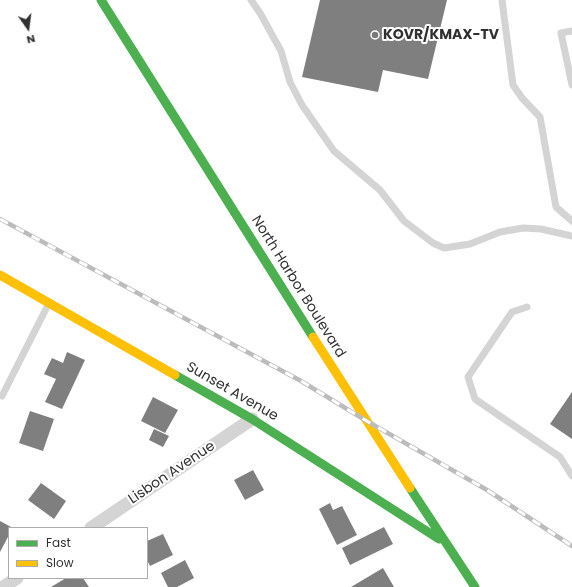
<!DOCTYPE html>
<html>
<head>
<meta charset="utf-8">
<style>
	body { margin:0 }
	#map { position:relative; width:572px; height:587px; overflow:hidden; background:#fff; font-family:Poppins,sans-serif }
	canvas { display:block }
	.legend { position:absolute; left:8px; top:527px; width:140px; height:52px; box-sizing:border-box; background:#fff; border:1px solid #acacac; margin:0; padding:5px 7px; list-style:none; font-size:12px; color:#303030 }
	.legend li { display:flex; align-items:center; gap:8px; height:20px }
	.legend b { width:20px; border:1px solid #acacac }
	.north { position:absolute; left:8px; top:8px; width:40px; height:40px; -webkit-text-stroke:3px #fff; paint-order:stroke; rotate:166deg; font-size:11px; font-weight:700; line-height:16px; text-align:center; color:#303030 }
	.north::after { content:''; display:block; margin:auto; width:14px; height:18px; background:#303030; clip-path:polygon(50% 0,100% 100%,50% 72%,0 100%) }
</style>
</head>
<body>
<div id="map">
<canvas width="572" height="587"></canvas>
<ul class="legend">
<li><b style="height:5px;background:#4caf50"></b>Fast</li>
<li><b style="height:5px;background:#ffc107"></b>Slow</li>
</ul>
<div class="north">N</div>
</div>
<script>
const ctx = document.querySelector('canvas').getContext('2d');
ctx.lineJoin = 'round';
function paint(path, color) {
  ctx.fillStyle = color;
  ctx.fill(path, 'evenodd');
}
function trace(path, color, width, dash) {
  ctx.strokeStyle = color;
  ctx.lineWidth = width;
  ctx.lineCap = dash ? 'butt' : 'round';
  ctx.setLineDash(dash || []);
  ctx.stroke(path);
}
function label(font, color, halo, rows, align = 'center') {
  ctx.font = font + ' Poppins,sans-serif';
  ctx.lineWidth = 4;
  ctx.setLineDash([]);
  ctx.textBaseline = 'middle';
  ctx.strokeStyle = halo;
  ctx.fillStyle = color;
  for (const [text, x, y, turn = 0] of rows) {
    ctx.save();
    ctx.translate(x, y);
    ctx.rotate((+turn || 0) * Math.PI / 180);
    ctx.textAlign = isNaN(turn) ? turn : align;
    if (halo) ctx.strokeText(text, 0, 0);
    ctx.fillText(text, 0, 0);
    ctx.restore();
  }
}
paint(new Path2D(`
	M320,0H447L428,79L383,70L378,92L302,77Z
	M67,352L85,360L62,409L45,402L56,379L44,374L52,358L63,363Z
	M572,392V439L550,424Z
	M153,397L178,410L165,433L141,421Z
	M30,411L54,419L43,451L19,443Z
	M154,429L169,436L163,447L149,440Z
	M253,470L264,490L245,500L234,480Z
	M41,483L66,501L54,519L28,500Z
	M330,503L333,510L342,506L357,535L337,545L319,509Z
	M0,521L13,528H9V535L0,552Z
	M384,527L393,544L350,565L342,548Z
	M163,534L173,555L150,566L147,560V541Z
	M185,560L194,578L177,587H168L161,573Z
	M383,568L394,587H351Z
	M66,578H83L89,587H51Z`), '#7f7f7f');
trace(new Path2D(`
	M251,0L260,13L281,51L290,82L302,105L334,151L380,190L404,221L433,243L444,248L470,244L500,232L523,228L541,229L572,236
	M502,0L513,85L522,98L540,117L556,207L572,221
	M572,31L561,33L572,85
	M527,307L512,312L468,377L475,399L560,457L572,476
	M2,396L49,303`), '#d4d4d4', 7);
trace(new Path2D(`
	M91,528L252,419
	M3,587L17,578`), '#d4d4d4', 13);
trace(new Path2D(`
	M101,0L313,337
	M175,375L252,419L439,539
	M410,488L475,587`), '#4caf50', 9);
trace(new Path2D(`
	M0,275L175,375
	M313,337L410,488`), '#ffc107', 9);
const rail = new Path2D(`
	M0,219L301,381L365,420L487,490L572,546`);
trace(rail, '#bcbcbc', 4.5);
trace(rail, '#fff', 3, [9]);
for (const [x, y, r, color] of [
	[375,35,4,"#787878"]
]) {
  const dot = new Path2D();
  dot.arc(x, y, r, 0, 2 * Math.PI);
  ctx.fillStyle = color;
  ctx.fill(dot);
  trace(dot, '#fff', 1.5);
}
label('bold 14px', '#303030', '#fff', [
	["KOVR/KMAX-TV",383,35]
], 'left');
label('14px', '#303030', '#fff', [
	["North Harbor Boulevard",298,287,58],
	["Sunset Avenue",232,392,30],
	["Lisbon Avenue",172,473,-34]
]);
</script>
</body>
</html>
